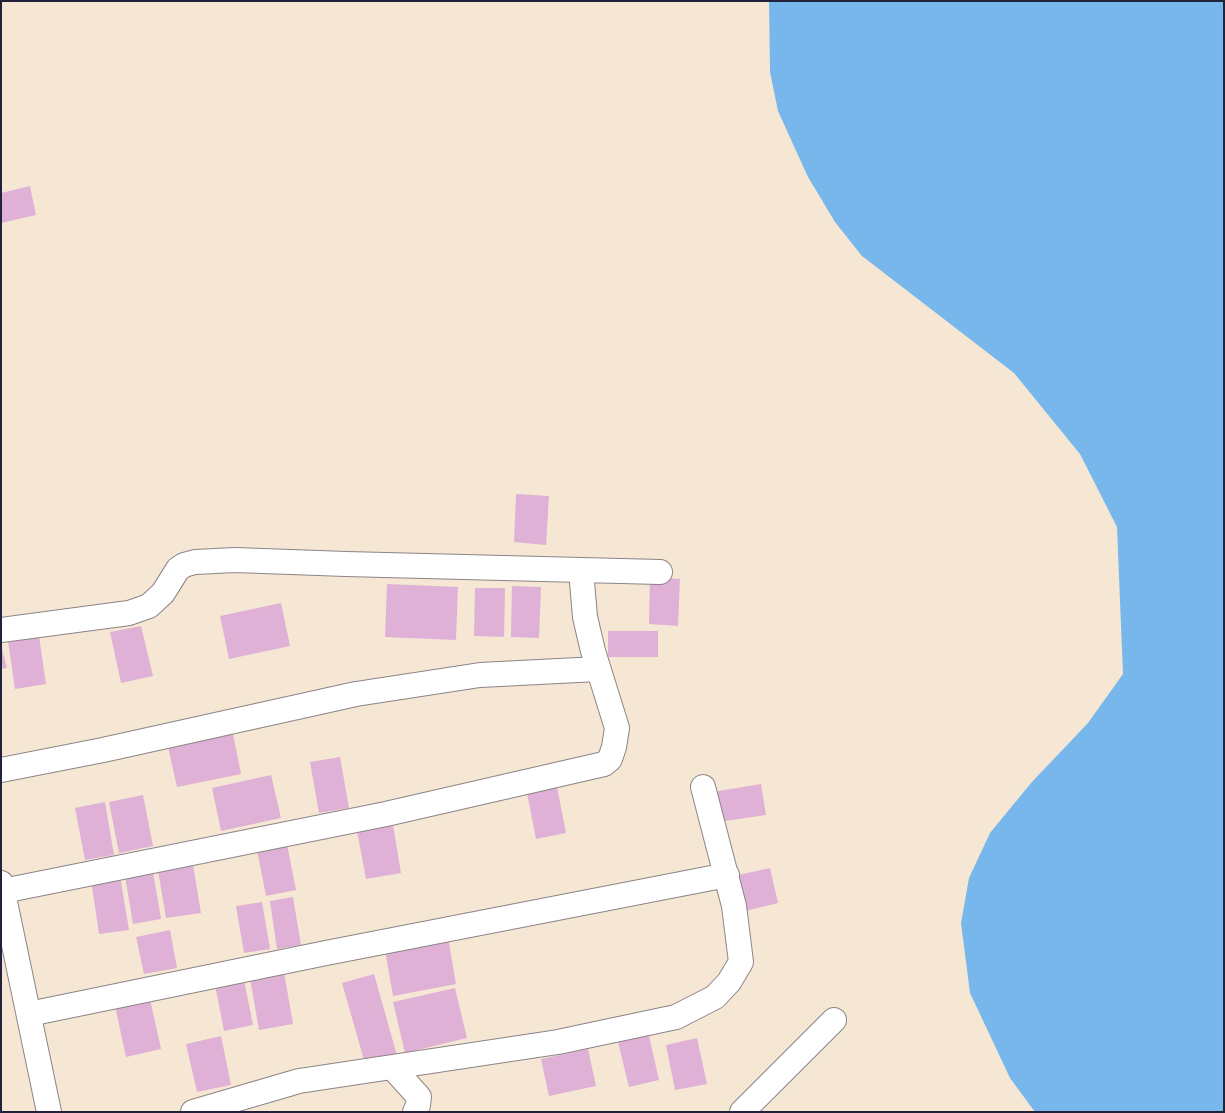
<!DOCTYPE html>
<html>
<head>
<meta charset="utf-8">
<style>
	body { margin:0 }
	#map { position:relative; width:1225px; height:1113px; overflow:hidden; background:#f5e7d3; font-family:"Comic Neue",sans-serif }
	canvas { display:block }
	.frame { position:absolute; inset:0; border:2px solid #22223b; pointer-events:none }
</style>
</head>
<body>
<div id="map">
<canvas width="1225" height="1113"></canvas>
<div class="frame"></div>
</div>
<script>
const ctx = document.querySelector('canvas').getContext('2d');
ctx.lineJoin = 'round';
function paint(path, color) {
  ctx.fillStyle = color;
  ctx.fill(path, 'evenodd');
}
function trace(path, color, width, dash) {
  ctx.strokeStyle = color;
  ctx.lineWidth = width;
  ctx.lineCap = dash ? 'butt' : 'round';
  ctx.setLineDash(dash || []);
  ctx.stroke(path);
}
paint(new Path2D(`
	M769,1H1224V1112H1035L1010,1078L970,993L961,923L969,878L990,833L1031,783L1088,723L1123,674L1117,527L1080,454L1014,373L862,256L835,222L808,177L778,111L770,72Z`), '#77b7eb');
paint(new Path2D(`
	M30,186L36,215L1,223V193Z
	M516,494L549,496L546,545L514,542Z
	M650,577L680,579L678,626L649,624Z
	M387,584L458,587L456,640L385,637Z
	M512,586L541,587L539,638L511,637Z
	M475,588H505L504,637L474,636Z
	M281,603L290,646L229,659L220,616Z
	M141,626L153,676L121,683L110,632Z
	M38,629L46,684L15,689L7,634Z
	M608,631H658V657H608Z
	M1,645L7,668L1,669Z
	M231,724L241,774L177,787L166,738Z
	M340,757L349,808L319,813L310,762Z
	M271,775L281,818L221,831L212,788Z
	M556,782L566,833L536,839L526,788Z
	M761,784L766,815L718,822L713,792Z
	M143,795L153,846L119,853L109,802Z
	M105,802L114,855L85,860L75,808Z
	M392,819L401,873L366,879L356,826Z
	M287,844L296,890L266,896L257,850Z
	M192,859L201,913L166,918L157,865Z
	M770,868L778,903L737,913L729,877Z
	M153,872L161,919L133,924L125,876Z
	M120,876L129,930L99,934L91,880Z
	M293,897L301,945L277,949L270,901Z
	M262,902L270,949L244,953L236,906Z
	M170,930L177,968L144,974L136,937Z
	M447,932L456,984L393,996L384,944Z
	M284,972L293,1024L259,1030L250,978Z
	M374,974L400,1066L368,1074L342,983Z
	M244,980L253,1025L224,1031L215,985Z
	M455,988L467,1038L405,1053L393,1002Z
	M150,999L161,1049L126,1057L115,1006Z
	M647,1027L659,1080L629,1087L616,1034Z
	M221,1036L231,1085L197,1092L186,1044Z
	M697,1038L707,1084L675,1090L666,1045Z
	M588,1049L596,1086L549,1096L541,1059Z`), '#dfb1d6');
const minor = new Path2D(`
	M1,630L129,613L149,606L163,593L178,569L184,565L195,562L235,560L346,564L660,572
	M1,770L103,750L356,694L480,675L598,669
	M1,883L49,1112
	M3,891L386,814L604,764L610,759L614,747L617,728L593,651L585,617L581,570
	M29,1014L326,953L727,875
	M392,1067L419,1097L418,1105L415,1112
	M193,1112L299,1081L558,1042L676,1017L715,997L729,982L741,962L734,906L703,787
	M742,1112L834,1020`);
trace(minor, '#8c8487', 26);
trace(minor, '#fff', 24);
</script>
</body>
</html>
